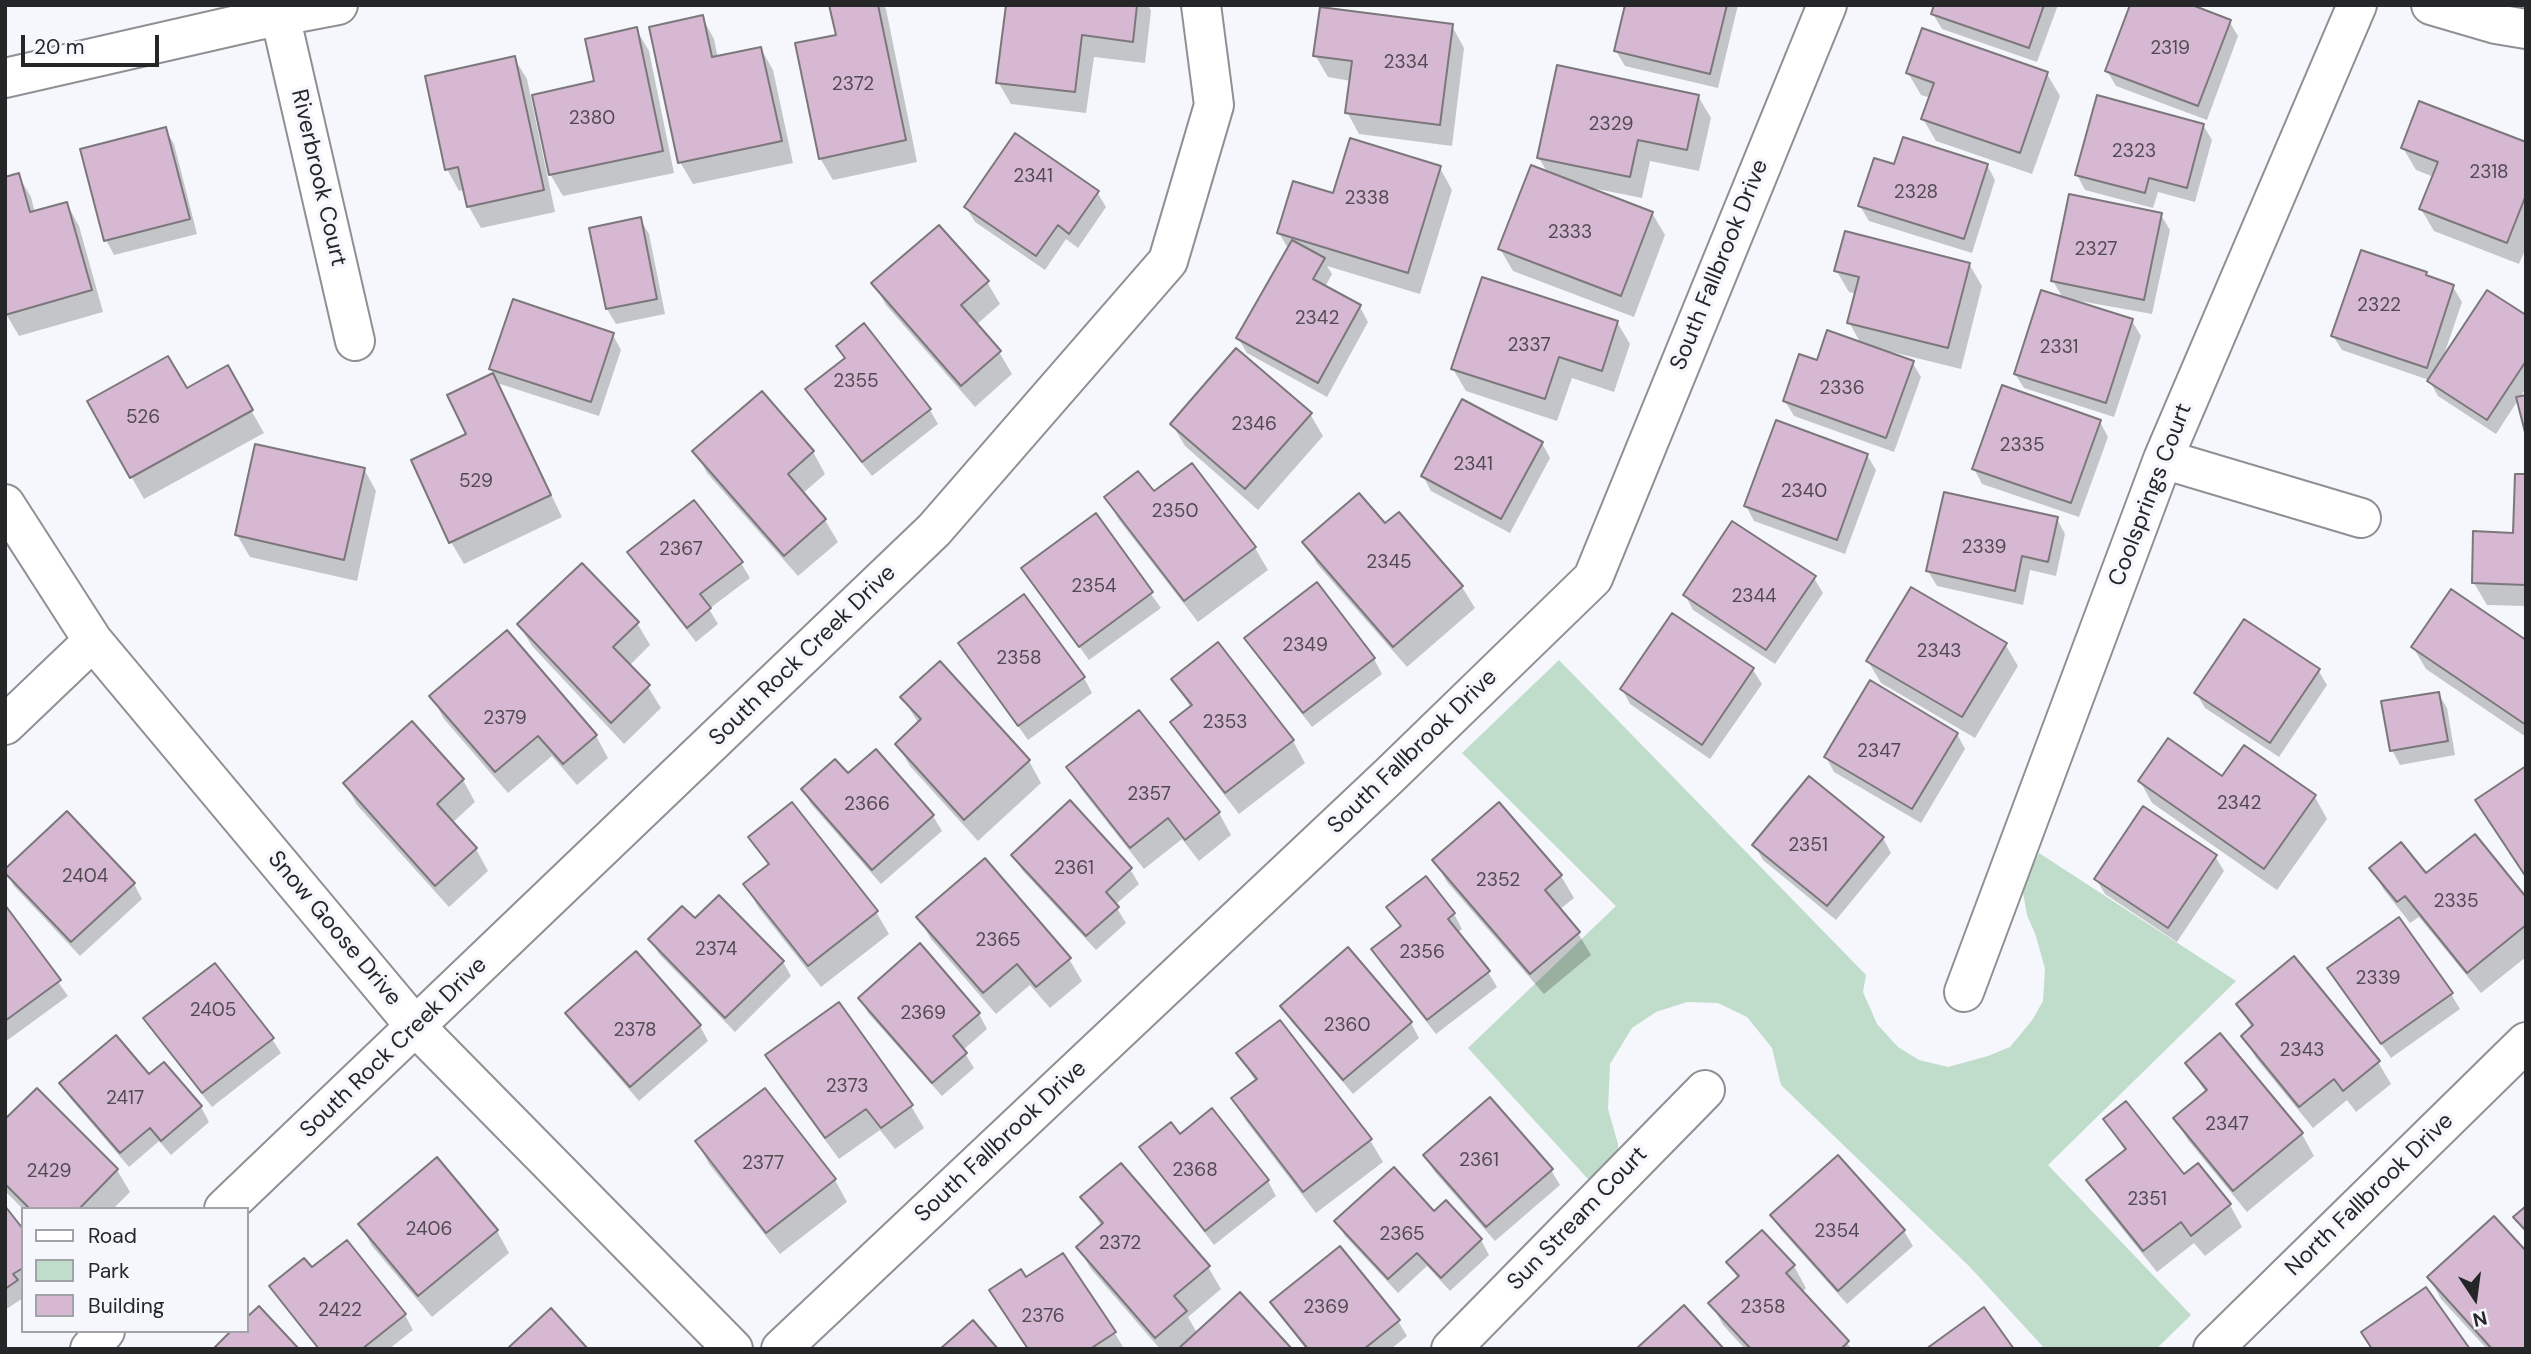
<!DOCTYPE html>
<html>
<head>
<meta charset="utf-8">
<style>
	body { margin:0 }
	#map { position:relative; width:2531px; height:1354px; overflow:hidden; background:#f5f7fc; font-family:"DM Sans",sans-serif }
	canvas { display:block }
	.frame { position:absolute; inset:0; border:7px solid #252628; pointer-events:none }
	.legend { position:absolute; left:21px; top:1207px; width:228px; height:126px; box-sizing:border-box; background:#f5f7fc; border:2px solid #a2a3a7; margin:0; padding:9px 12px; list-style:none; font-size:21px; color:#252628 }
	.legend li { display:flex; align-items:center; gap:14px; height:35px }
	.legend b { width:35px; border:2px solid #a2a3a7 }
	.north { position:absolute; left:2440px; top:1263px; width:70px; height:70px; -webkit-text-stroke:5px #f5f7fc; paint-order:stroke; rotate:167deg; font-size:19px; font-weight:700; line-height:28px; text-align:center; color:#252628 }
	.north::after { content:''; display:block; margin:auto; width:24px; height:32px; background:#252628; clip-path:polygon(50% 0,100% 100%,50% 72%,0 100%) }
	.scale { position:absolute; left:21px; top:35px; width:138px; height:32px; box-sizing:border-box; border:4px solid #252628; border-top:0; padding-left:9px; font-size:21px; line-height:24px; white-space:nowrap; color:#252628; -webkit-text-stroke:5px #f5f7fc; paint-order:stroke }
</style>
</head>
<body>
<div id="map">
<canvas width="2531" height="1354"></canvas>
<div class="frame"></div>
<ul class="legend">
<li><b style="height:9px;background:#fff"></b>Road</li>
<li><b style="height:19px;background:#c0dcca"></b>Park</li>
<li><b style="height:19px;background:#d6b8d2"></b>Building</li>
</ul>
<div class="north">N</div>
<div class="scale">20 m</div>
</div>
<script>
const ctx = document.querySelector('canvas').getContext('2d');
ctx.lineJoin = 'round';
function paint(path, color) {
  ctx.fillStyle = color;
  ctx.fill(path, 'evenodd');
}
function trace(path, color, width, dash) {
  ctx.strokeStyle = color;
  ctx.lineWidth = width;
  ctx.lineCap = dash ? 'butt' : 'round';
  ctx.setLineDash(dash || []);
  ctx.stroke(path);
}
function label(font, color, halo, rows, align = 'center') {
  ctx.font = font + ' "DM Sans",sans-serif';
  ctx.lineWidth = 7;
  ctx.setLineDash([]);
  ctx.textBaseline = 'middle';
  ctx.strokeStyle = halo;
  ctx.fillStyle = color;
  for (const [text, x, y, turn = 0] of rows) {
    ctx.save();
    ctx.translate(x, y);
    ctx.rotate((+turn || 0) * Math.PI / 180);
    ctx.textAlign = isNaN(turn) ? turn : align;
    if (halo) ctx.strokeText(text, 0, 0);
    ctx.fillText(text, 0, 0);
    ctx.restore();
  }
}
paint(new Path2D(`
	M1559,660L1866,975L1863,992L1877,1024L1898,1047L1919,1060L1948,1067L1988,1056L2010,1047L2033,1019L2043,1001L2045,969L2036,936L2027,915L2022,887L2039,853L2236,981L2048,1165L2191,1315L2156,1349H2045L1969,1266L1781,1085L1772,1048L1747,1017L1718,1003L1687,1002L1656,1012L1632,1028L1610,1064L1608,1109L1618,1144V1163L1599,1191L1468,1048L1616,906L1462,753Z`), '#c0dcca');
paint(new Path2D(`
	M831,5H883L886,9L917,162L833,180L820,158L838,36Z
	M1008,5H1148L1151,11L1145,63L1094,57L1086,113L1011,104L998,82Z
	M1627,5H1738L1718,88L1625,66L1616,51Z
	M1936,5H2058L2037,62L1942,29L1933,14Z
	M702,17L714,39L718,58L761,49L773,70L793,163L693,184L680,162Z
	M2229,21L2238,36L2207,120L2116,86L2107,71Z
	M1452,26L1464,48L1452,146L1359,134L1347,112L1351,81L1328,77L1315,55Z
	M636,29L649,51L674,173L563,196L550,174L596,83Z
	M514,58L527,79L555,212L481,228L469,207L465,190L459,191L447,169Z
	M1908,73L2047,74L2060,96L2032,174L1936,141L1923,119L1931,98L1921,95Z
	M1698,96L1711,118L1699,171L1650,161L1642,198L1592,188L1591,190L1652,213L1665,235L1634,317L1513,271L1500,249L1548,174L1539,158Z
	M2203,125L2212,140L2195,202L2158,192L2153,208L2085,190L2077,175Z
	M165,129L174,144L197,234L114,255L106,240Z
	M2526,144V248L2519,264L2434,231L2421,209L2434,177L2416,170L2403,148Z
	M1987,165L1995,180L1972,253L1869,221L1860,206Z
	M1440,168L1452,190L1420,294L1327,266L1332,274L1325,287L1360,307L1368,322L1327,397L1247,353L1238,338L1289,250L1279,233L1334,196Z
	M18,175L31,197L35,213L67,204L79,226L103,312L19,336L6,314Z
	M1097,192L1106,207L1078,248L1066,239L1045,270L975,222L966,207Z
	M2161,215L2170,230L2152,314L2063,298L2053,281Z
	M640,219L649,234L665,314L616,324L607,309L591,229Z
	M1969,264L1982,286L1961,369L1892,352L1891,355L1912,362L1921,377L1894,452L1794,416L1785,401L1818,363L1861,344L1849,322L1856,294L1849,292L1836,270Z
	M2426,274L2428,278L2453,287L2462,302L2443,358L2526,318V388L2496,434L2438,396L2429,380L2342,350L2333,336Z
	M987,282L1000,304L976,325L999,352L1012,374L975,407L886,305L874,283Z
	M2132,321L2141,336L2114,417L2024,388L2015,374Z
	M1617,322L1630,344L1614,392L1572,378L1557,421L1466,391L1453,369Z
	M613,335L621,350L599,416L497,383L562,517L464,564L451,542L468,435L450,395L494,374L491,369Z
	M838,346L930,410L938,424L872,476L815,404L807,389L845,359Z
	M227,368L264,433L144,499L89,402L186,390Z
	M762,394L813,452L825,474L802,494L825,520L838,542L798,576L707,473L695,451Z
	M1310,414L1323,436L1258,510L1185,446L1172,424Z
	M2100,422L2108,437L2079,517L1982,484L1974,469Z
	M1542,443L1550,458L1510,533L1431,491L1423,476Z
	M1867,455L1876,470L1845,554L1754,521L1746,506Z
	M1192,465L1255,548L1268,570L1198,622L1119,520L1106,498L1153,494Z
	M364,469L376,491L357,581L250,557L237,535Z
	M2526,476V606L2487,605L2474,583L2515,535Z
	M1095,516L1161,608L1089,660L1023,569Z
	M2057,519L2065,534L2056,576L2030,570L2023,605L1937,586L1928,571Z
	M1385,525L1462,587L1475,608L1407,667L1317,564L1305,542Z
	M629,553L741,563L750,578L709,609L718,624L696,642L638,568Z
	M1814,578L1823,593L1775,664L1693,610L1685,595Z
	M1672,615L1753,670L1762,684L1710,759L1630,704L1622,689Z
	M637,623L650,645L629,666L648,687L661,708L624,744L532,646L519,625Z
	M507,633L596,736L608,758L577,785L552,756L508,793L444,719L432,697Z
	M1246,638L1374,659L1382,674L1312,727L1255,653Z
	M2526,642V737L2426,669L2413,647Z
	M960,644L1084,678L1092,693L1028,740Z
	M2005,644L2018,666L1975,738L1881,683L1868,661Z
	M2318,670L2327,685L2279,757L2205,708L2196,693Z
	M1173,679L1293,741L1305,763L1239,814L1185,744L1172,722L1191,708Z
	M2438,693L2447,708L2455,755L2400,765L2392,750Z
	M902,697L1029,761L1041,783L978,841L910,766L897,744L919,724Z
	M1957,734L1965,749L1921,823L1834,772L1826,757Z
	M876,751L933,816L942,831L881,884L811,804L803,789L848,776Z
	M1068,767L1219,813L1231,835L1199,861L1182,839L1144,869L1081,789Z
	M2223,779L2315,797L2327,819L2277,890L2152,803L2140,781Z
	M463,780L475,802L452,823L476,849L488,871L449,907L357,805L345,783Z
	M1499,804L1561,876L1574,898L1559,910L1578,933L1591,955L1544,994L1447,882L1435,860Z
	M751,837L876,912L889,934L821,987L758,907L746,885L769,867Z
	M1883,838L1891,853L1836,920L1763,860L1755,846Z
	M1013,855L1130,869L1139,884L1115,905L1126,923L1096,950L1022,870Z
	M2215,856L2224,871L2177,942L2105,894L2096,879Z
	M2371,868L2426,875L2526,900V957L2481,993L2419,917L2410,923L2384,890Z
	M5,871L134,884L142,899L80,956L14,886Z
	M1426,878L1454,914L1462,929L1457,933L1488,972L1497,987L1436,1034L1381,964L1373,950L1401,928L1388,908Z
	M5,908L68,996L5,1042Z
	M918,917L1069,959L1082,981L1050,1008L1030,985L996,1014L931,939Z
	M695,921L783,962L791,976L735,1032L659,954L650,939Z
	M636,953L700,1026L708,1041L639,1101L576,1028L567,1013Z
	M2329,968L2451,994L2460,1009L2391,1058Z
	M860,998L979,1014L987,1029L963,1050L974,1068L942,1096L868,1013Z
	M2238,1004L2378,1062L2391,1084L2356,1112L2347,1100L2313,1128L2256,1058L2243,1036L2252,1028Z
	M1282,1006L1411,1023L1419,1038L1353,1094L1291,1021Z
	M146,1019L272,1039L281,1053L212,1107L154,1033Z
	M1238,1053L1370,1140L1383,1162L1316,1213L1246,1121L1234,1099L1256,1082Z
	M767,1055L911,1106L924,1128L895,1149L880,1130L839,1159L779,1077Z
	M2187,1063L2302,1134L2314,1156L2247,1212L2188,1140L2175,1119L2206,1093Z
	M149,1077L201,1107L209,1122L171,1155L159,1141L129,1167L70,1098L61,1083Z
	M37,1090L117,1170L130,1192L113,1209H23L5,1191V1121Z
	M764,1090L835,1180L847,1202L780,1254L709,1164L697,1142Z
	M1490,1100L1551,1170L1560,1185L1495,1241L1434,1171L1425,1156Z
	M2105,1120L2183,1176L2197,1165L2230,1205L2242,1227L2205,1256L2194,1243L2157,1272L2101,1202L2088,1180L2125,1151Z
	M1180,1136L1268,1181L1276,1196L1214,1245L1150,1162L1141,1148Z
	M1838,1158L1904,1231L1913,1246L1847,1304L1781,1230L1772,1215Z
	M1083,1197L1208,1267L1221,1289L1188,1317L1197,1333L1290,1349H1160L1091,1269L1078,1247L1102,1227Z
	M1446,1203L1481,1240L1489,1255L1450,1291L1427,1266L1398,1293L1345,1236L1337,1221L1434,1213Z
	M5,1209L23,1232V1288L21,1290L23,1298L5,1310Z
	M360,1224L497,1231L509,1253L432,1317L372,1246Z
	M1728,1262L1794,1266L1806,1288L1801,1293L1852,1349H1745L1723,1325L1711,1303L1738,1279Z
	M312,1270L405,1315L413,1330L389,1349H318L280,1301L272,1286Z
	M2429,1277L2526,1349H2487L2441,1299Z
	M1025,1279L1114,1332L1123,1347L1028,1349Z
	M1273,1303L1398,1321L1407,1336L1391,1349H1306L1281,1317Z`), '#0003');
const building = new Path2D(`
	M829,5H878L906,140L819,159L795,43L836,35Z
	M1006,5H1137L1133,42L1082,35L1075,92L996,83Z
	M1625,5H1727L1710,74L1614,51Z
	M1934,5H2044L2029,48L1931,14Z
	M2130,5H2192L2231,20L2198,106L2105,71Z
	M1320,7L1453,24L1440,125L1345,113L1352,61L1313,56Z
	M703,15L712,57L761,47L782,141L678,163L649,27Z
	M637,27L663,151L549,175L532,95L594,81L585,39Z
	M1922,28L2048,72L2020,153L1921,119L1934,83L1906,73Z
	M515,56L544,190L467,207L458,167L445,170L425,76Z
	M1557,65L1699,95L1687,150L1638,140L1630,177L1537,158Z
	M2097,95L2204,124L2187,188L2149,178L2145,193L2075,175Z
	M2419,101L2526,142V195L2507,243L2419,209L2438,162L2401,148Z
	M166,127L190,219L104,241L80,149Z
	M1015,133L1099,191L1069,234L1058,225L1036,256L964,207Z
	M1903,137L1988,164L1964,239L1858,206L1874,158L1894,164Z
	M1350,138L1441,166L1408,273L1277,233L1293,181L1333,193Z
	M1531,165L1653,212L1621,296L1498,249Z
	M19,173L30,212L67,202L92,290L5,315V177Z
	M2069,194L2162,213L2144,300L2051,281Z
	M641,217L657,299L606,309L589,228Z
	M939,225L989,281L961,305L1001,351L961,386L871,283Z
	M1845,231L1970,263L1948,348L1847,323L1859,277L1834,271Z
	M1292,240L1325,258L1313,279L1361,305L1318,383L1236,338Z
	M2361,250L2427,272L2426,275L2454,285L2427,368L2331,336Z
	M1482,277L1618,321L1602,371L1559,357L1545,399L1451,369Z
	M2041,290L2133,319L2106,403L2014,374Z
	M2487,290L2526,315V361L2487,420L2427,381Z
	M513,299L614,333L591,402L489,369Z
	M864,323L931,409L862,462L805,389L845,358L836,346Z
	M1827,330L1914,361L1886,438L1783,401L1799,354L1817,360Z
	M1236,348L1312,413L1245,489L1170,424Z
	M168,356L187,388L228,365L253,410L130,478L87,401Z
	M493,373L551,495L449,543L411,460L466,434L447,395Z
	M2002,385L2101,420L2071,503L1972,469Z
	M762,391L814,451L788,474L826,519L784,556L692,451Z
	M2526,395V436L2516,397Z
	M1462,399L1543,442L1501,519L1421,476Z
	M1776,420L1868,454L1837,540L1744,506Z
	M255,444L365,468L344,560L235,535Z
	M1192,463L1256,547L1184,601L1104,497L1138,471L1154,491Z
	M2515,474H2526V585L2472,583L2473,531L2513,533Z
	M1944,492L2058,517L2048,562L2022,556L2015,591L1926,571Z
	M1359,493L1385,523L1399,512L1463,586L1393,647L1302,542Z
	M694,500L743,562L700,594L711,608L687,628L627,552Z
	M1096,513L1153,592L1079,647L1021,568Z
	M1732,521L1816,576L1766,650L1683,595Z
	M582,563L639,622L613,647L650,685L611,723L517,624Z
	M1317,582L1375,658L1303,713L1244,638Z
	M1911,587L2007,643L1962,717L1866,661Z
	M2451,589L2526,640V725L2411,647Z
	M1024,594L1085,677L1018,726L958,643Z
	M1672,613L1754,668L1702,745L1620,689Z
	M2244,619L2320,669L2270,743L2194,693Z
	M507,630L597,735L563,764L538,736L495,772L429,696Z
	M1218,642L1294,740L1225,793L1170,722L1192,705L1171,679Z
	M940,661L1030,760L964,820L895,744L921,719L900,697Z
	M1870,680L1958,733L1912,809L1824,757Z
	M2439,692L2448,741L2390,751L2381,701Z
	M1139,710L1220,812L1185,840L1168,818L1130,848L1066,767Z
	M412,721L464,779L437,804L477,848L435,886L343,783Z
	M2168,738L2222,776L2244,745L2316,795L2264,869L2138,781Z
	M876,749L934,815L872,870L801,789L835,759L848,773Z
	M2526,766V877L2475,800Z
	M1809,776L1884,837L1827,906L1752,845Z
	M1070,800L1132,868L1106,892L1119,907L1086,936L1011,855Z
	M792,802L878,911L808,966L743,884L769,864L748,837Z
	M1499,802L1562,875L1545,890L1580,932L1530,974L1432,860Z
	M2143,806L2217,855L2168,928L2094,879Z
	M67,811L135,883L71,942L5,873V869Z
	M2475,834L2526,897V925L2467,973L2405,896L2397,902L2369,868L2401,842L2426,873Z
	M985,858L1071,958L1036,987L1017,964L983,993L916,917Z
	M1426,876L1455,913L1448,919L1490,971L1427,1020L1371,949L1401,926L1386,907Z
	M719,895L784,961L725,1018L648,939L682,906L695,918Z
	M5,905L61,980L5,1021Z
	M2399,917L2453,993L2381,1044L2327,968Z
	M920,943L980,1013L953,1036L967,1053L932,1083L858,998Z
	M1348,947L1412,1022L1343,1080L1280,1006Z
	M636,951L701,1025L630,1087L565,1013Z
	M2294,956L2380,1061L2343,1091L2334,1079L2299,1107L2241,1036L2253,1025L2236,1004Z
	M215,963L274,1038L202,1093L143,1018Z
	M839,1002L913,1105L881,1128L866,1109L825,1138L765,1055Z
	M1280,1020L1372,1139L1303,1192L1231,1098L1257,1079L1236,1053Z
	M2220,1033L2303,1133L2233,1191L2173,1118L2207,1090L2185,1063Z
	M116,1035L149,1074L164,1062L202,1106L161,1141L150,1128L120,1153L59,1083Z
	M37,1088L118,1169L79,1209H30L5,1184V1119Z
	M765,1088L836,1179L766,1233L695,1141Z
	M1490,1097L1553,1169L1486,1227L1423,1155Z
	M2126,1101L2184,1174L2198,1163L2231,1204L2191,1236L2181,1222L2143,1251L2086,1180L2126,1149L2103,1119Z
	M1212,1108L1269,1180L1205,1231L1139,1147L1171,1122L1180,1134Z
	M1838,1155L1905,1230L1838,1291L1770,1215Z
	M437,1157L498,1230L418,1296L358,1224Z
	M1121,1163L1210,1266L1174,1296L1187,1311L1155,1338L1076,1247L1103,1223L1080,1197Z
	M1394,1167L1434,1211L1446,1200L1482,1239L1441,1278L1417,1253L1388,1279L1334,1221Z
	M5,1206L23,1229V1268L13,1274L18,1280L5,1289Z
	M2526,1206V1231L2513,1217Z
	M2494,1216L2526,1251V1349H2492L2427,1277Z
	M1762,1230L1795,1265L1786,1273L1849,1341L1841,1349H1751L1708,1303L1739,1276L1726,1262Z
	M347,1240L406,1314L362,1349H319L269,1286L304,1258L312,1267Z
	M1340,1246L1400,1320L1364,1349H1308L1270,1302Z
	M1063,1253L1116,1332L1090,1349H1028L989,1290L1021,1269L1026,1277Z
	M2426,1287L2470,1349H2372L2361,1332Z
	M1240,1292L1292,1349H1178Z
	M1684,1305L1724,1349H1636Z
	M259,1306L299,1349H213L231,1331H247V1317Z
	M1984,1307L2014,1349H1926Z
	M551,1308L588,1349H507Z
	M973,1320L998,1349H940Z`);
paint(building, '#d6b8d2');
trace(building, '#7b777a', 2);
const minor = new Path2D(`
	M2431,5L2496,24L2526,29
	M280,15L355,341
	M5,78L259,20L338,5
	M2163,459L2361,518
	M5,504L93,641L416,1027L733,1349
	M5,725L93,641
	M1964,992L2163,459L2357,5
	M224,1209L934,530L1168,261L1214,105L1201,5
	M90,1349L105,1331
	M781,1349L1390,775L1593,578L1827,5
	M1451,1349L1705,1090
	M2213,1349L2526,1042`);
trace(minor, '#8f9094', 42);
trace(minor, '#fff', 38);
label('19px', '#514a52', null, [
	["2319",2170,49],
	["2334",1406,63],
	["2372",853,85],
	["2380",592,119],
	["2329",1611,125],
	["2323",2134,152],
	["2318",2489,173],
	["2341",1033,177],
	["2328",1916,193],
	["2338",1367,199],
	["2333",1570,233],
	["2327",2096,250],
	["2322",2379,306],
	["2342",1317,319],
	["2337",1529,346],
	["2331",2059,348],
	["2355",856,382],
	["2336",1842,389],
	["526",143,418],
	["2346",1254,425],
	["2335",2022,446],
	["2341",1473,465],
	["529",476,482],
	["2340",1804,492],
	["2350",1175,512],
	["2339",1984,548],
	["2367",681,550],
	["2345",1389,563],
	["2354",1094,587],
	["2344",1754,597],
	["2349",1305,646],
	["2343",1939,652],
	["2358",1019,659],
	["2379",505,719],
	["2353",1225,723],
	["2347",1879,752],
	["2357",1149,795],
	["2342",2239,804],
	["2366",867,805],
	["2351",1808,846],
	["2361",1074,869],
	["2404",85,877],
	["2352",1498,881],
	["2335",2456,902],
	["2365",998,941],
	["2374",716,950],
	["2356",1422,953],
	["2339",2378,979],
	["2405",213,1011],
	["2369",923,1014],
	["2360",1347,1026],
	["2378",635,1031],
	["2343",2302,1051],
	["2373",847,1087],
	["2417",125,1099],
	["2347",2227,1125],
	["2361",1479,1161],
	["2377",763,1164],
	["2368",1195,1171],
	["2429",49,1172],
	["2351",2147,1200],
	["2406",429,1230],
	["2354",1837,1232],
	["2365",1402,1235],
	["2372",1120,1244],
	["2369",1326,1308],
	["2358",1763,1308],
	["2422",340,1311],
	["2376",1043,1317]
]);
label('23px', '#252628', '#f5f7fc', [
	["Riverbrook Court",318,178,77],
	["South Fallbrook Drive",1720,265,-68],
	["Coolsprings Court",2151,495,-69],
	["South Rock Creek Drive",803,656,-44],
	["South Fallbrook Drive",1413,752,-44],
	["Snow Goose Drive",334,929,50],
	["South Rock Creek Drive",394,1048,-44],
	["South Fallbrook Drive",1001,1142,-43],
	["North Fallbrook Drive",2370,1195,-44],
	["Sun Stream Court",1578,1219,-46]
]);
</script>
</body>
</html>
